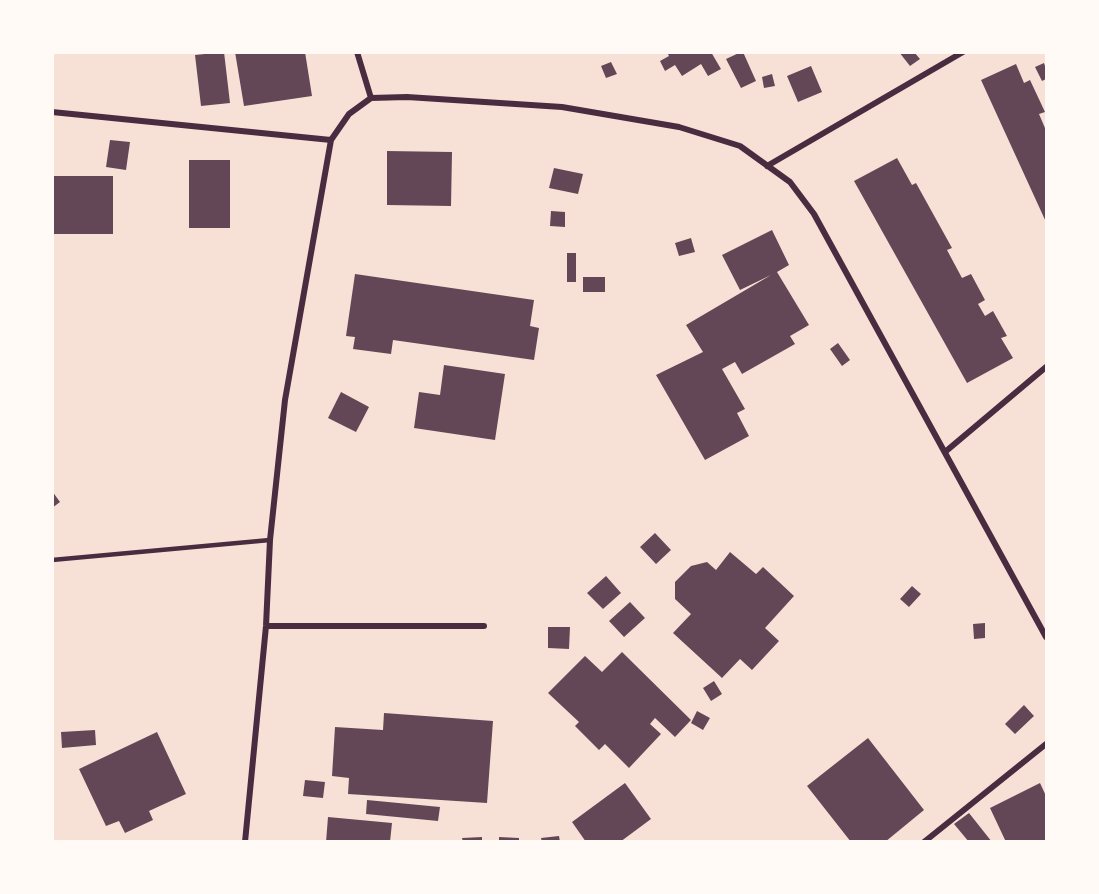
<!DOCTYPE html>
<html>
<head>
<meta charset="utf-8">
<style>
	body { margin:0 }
	#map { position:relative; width:1099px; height:894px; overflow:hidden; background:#f7e1d7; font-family:"PT Sans",sans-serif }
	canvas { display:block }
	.frame { position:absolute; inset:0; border:54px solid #fffaf5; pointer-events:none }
</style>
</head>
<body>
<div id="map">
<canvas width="1099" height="894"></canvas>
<div class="frame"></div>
</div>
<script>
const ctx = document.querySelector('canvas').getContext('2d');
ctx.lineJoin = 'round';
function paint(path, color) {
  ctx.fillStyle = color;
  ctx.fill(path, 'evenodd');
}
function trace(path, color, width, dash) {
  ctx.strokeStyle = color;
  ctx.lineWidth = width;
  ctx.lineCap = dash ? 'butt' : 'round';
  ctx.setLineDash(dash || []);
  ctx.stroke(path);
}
paint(new Path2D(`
	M224,52L230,103L201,106L195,55Z
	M235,52H305L312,96L244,106Z
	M667,52H711L721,69L708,76L701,64L682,76L675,65L665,71L660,61L669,56Z
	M741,52H743L756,81L741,88L726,59Z
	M899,52H914L920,59L910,66Z
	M611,62L617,74L606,78L601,66Z
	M1044,63L1046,69V79L1042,81L1035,67Z
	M1016,64L1024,83L1030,80L1045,112L1039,114L1045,128L1046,127V222L981,80Z
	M811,66L822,92L798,102L787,76Z
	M772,74L775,86L764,88L762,77Z
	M110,140L130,142L126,170L106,167Z
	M387,151L452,152L451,206L387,205Z
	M897,158L912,185L916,183L952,248L947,250L962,278L971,274L985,300L978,304L985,316L993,311L1007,336L1001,338L1013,358L967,383L854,181Z
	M189,160H230V228H189Z
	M554,168L583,174L578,194L549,188Z
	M52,176H113V234H52Z
	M551,211L565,212V227L550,226Z
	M772,230L789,265L777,272L809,325L790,336L795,344L742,374L735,362L722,369L745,409L737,413L749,436L705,460L656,375L703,352L686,325L771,275L740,290L722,255Z
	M691,238L695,252L679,256L675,243Z
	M567,253H576V282H567Z
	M355,274L534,300L530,326L539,328L534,360L393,340L391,354L353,349L355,337L346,336Z
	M583,277H605V292H583Z
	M838,343L850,360L842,366L830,349Z
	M444,365L505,374L495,440L414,428L419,392L440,395Z
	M341,392L369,407L356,432L328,418Z
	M52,491L60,502L52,508Z
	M655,533L671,550L656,564L640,547Z
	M730,552L756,574L763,567L794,596L765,628L779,641L752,670L740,659L722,678L673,633L691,614L675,599V582L691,566L707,562L716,570Z
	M606,576L621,593L603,609L587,593Z
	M912,586L921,594L909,607L900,599Z
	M630,602L645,618L624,637L609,621Z
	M985,623V638L974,639L973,624Z
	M548,627H570L569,649L548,648Z
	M622,652L691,720L675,737L655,718L650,724L661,734L629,768L605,744L599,750L575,726L579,722L548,693L585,656L602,672Z
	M714,681L722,694L711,701L703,688Z
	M1024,705L1034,716L1015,734L1005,724Z
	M697,711L710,718L703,730L691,723Z
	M384,713L493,721L487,803L348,794L349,778L332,776L335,727L383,730Z
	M95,730L96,745L62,748L61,732Z
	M157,732L186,794L149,811L153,820L125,833L119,821L106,826L79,769Z
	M868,738L924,810L885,842H851L807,786Z
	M305,780L325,782L323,798L303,796Z
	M625,783L651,819L620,842H586L572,822Z
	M1040,783L1046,796V842H1006L990,808Z
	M367,800L440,807L438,821L366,814Z
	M969,813L992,842H969L954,824Z
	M328,817L392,823L390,842H326Z
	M559,836L560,842H542L541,838Z
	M482,837V842H463L462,838Z
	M499,837L519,838V842H499Z`), '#644757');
trace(new Path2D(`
	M52,560L270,540`), '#4a2c40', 4.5);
trace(new Path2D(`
	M357,52L371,98
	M371,98L407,97L562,107L679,127L740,146L790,182L814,214L1046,637
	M52,112L331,140
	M767,166L963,52
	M945,452L1046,367
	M266,626H484
	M245,842L266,626L270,540L285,400L331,140L349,114L371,98
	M924,842L1046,744`), '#4a2c40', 6);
</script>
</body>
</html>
